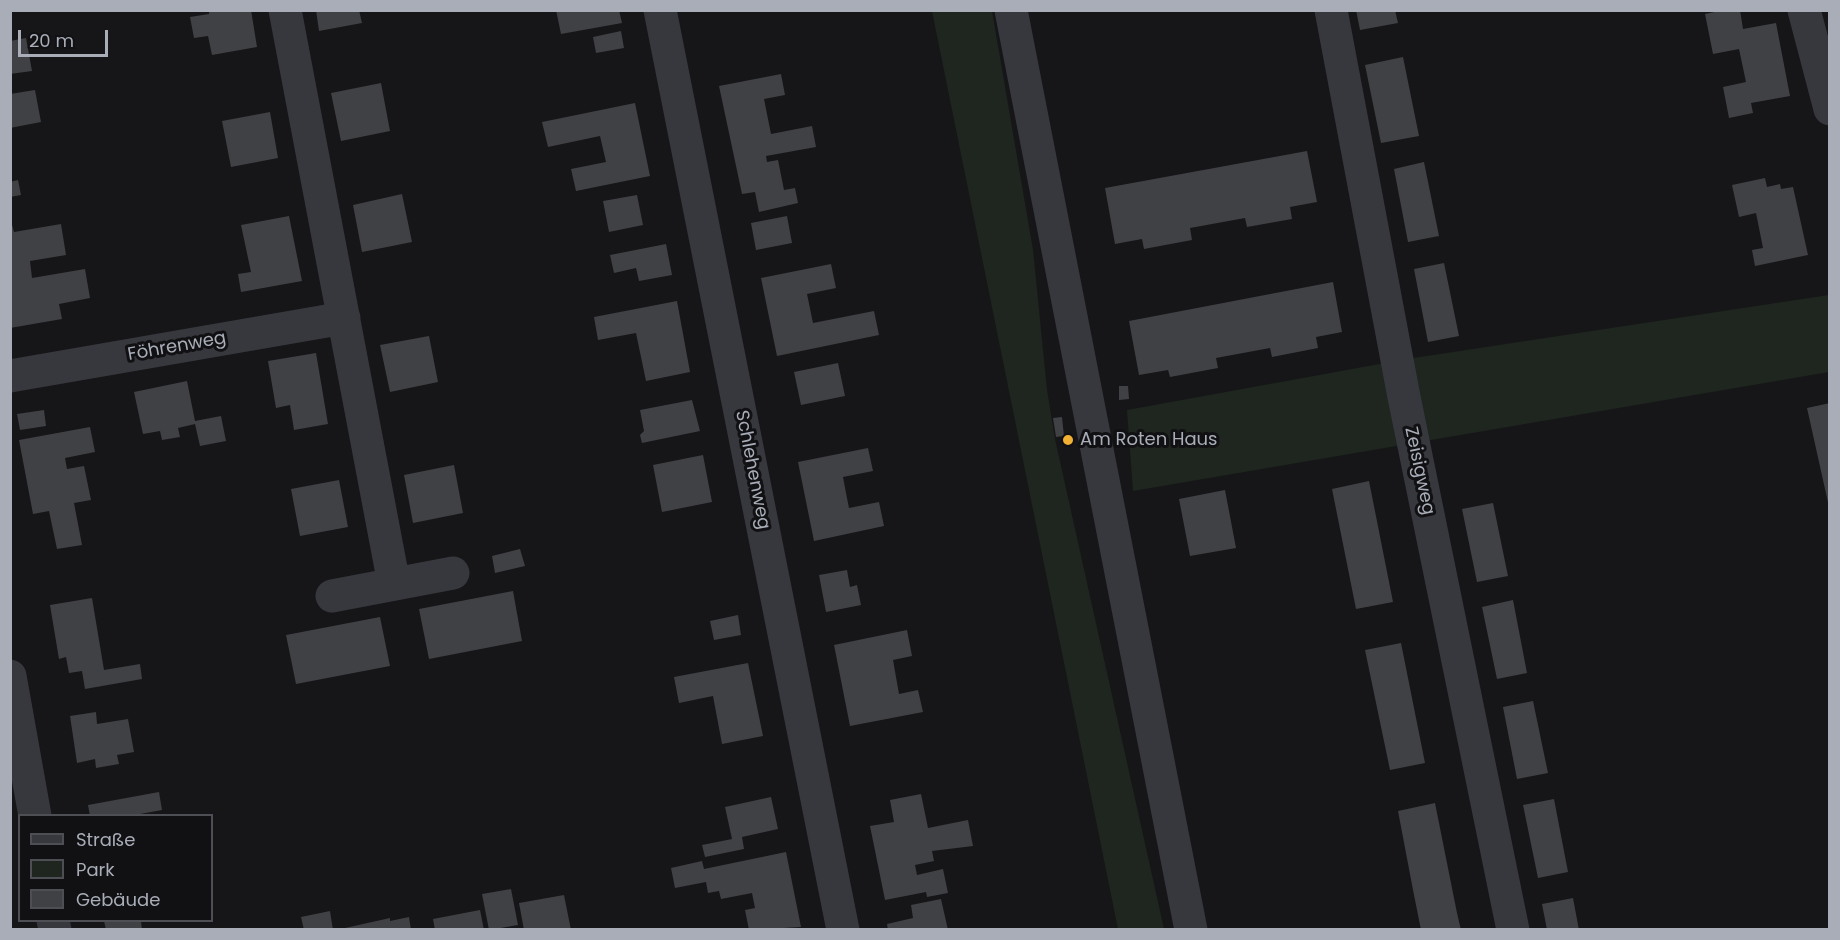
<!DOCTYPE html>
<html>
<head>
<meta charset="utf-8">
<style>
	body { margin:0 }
	#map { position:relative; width:1840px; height:940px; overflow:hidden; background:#161618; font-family:Poppins,sans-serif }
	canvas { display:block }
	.frame { position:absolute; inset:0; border:12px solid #a8adb8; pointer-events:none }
	.legend { position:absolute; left:18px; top:814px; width:195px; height:108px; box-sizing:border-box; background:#111113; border:2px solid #4d4f55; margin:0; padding:8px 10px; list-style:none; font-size:18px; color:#a8adb8 }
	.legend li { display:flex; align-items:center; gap:12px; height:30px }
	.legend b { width:30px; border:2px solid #4d4f55 }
	.scale { position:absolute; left:18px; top:30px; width:90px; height:27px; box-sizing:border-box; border:3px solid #a8adb8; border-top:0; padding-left:8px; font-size:18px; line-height:21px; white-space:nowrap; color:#a8adb8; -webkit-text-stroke:4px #111113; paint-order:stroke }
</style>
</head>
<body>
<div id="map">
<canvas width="1840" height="940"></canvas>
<div class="frame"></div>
<ul class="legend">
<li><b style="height:8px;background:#37383d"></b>Straße</li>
<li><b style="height:16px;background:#1e261f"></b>Park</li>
<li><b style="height:16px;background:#404145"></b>Gebäude</li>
</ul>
<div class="scale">20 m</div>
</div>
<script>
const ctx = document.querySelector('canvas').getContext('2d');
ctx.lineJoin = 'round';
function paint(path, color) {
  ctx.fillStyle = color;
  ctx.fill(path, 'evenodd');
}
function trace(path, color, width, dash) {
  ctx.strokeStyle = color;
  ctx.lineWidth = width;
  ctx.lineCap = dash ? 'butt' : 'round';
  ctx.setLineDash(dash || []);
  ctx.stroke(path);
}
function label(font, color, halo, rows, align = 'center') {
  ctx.font = font + ' Poppins,sans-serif';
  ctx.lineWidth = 6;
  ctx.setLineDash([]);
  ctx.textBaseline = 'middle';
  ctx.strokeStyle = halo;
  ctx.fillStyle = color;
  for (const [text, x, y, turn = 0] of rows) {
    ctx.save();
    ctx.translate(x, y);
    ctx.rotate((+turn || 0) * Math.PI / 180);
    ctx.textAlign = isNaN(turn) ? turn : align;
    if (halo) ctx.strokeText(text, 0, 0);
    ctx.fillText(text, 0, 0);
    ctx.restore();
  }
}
paint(new Path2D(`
	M932,11H992L1033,250L1047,390L1055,439L1164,929H1118Z
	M1829,295V372L1133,491L1127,410L1407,359Z`), '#1e261f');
paint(new Path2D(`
	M209,10H251L257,47L212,55L208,36L194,38L190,17L209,14Z
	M316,10H359L362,23L319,31Z
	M556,10H619L622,23L561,34Z
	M1356,10H1395L1398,23L1360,30Z
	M1724,10H1740L1743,29L1776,23L1790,96L1751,103L1753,113L1729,118L1723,87L1746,82L1739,49L1713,54L1705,14Z
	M621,31L624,48L596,53L593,37Z
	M26,38L32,71L10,74V41Z
	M1403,57L1419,136L1381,143L1365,65Z
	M781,74L785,95L764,99L771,134L812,126L816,147L766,156L767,162L778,160L784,190L795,188L798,203L759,212L755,192L742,194L719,86Z
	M381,83L390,131L341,141L331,93Z
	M35,90L41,122L10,128V94Z
	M635,103L650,176L576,191L571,169L606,162L600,136L548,147L542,122Z
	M270,112L278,158L231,167L222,121Z
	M1307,151L1317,202L1290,207L1292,219L1247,227L1245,218L1190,228L1192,240L1144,249L1142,239L1115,244L1105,188Z
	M1424,162L1439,236L1408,242L1394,169Z
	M1765,178L1767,187L1780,184L1781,189L1793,187L1808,255L1755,266L1752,250L1763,248L1756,213L1739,217L1732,185Z
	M18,180L21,195L10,197V182Z
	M402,194L412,242L362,252L353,205Z
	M637,195L643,225L609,232L603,201Z
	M289,216L302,281L241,292L238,274L251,272L241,225Z
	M787,216L792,243L756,250L751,223Z
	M10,217L14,232L61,224L66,255L30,261L32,278L85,269L90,298L59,304L62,319L10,328Z
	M666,244L672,275L639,281L636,268L614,273L610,255Z
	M1444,263L1459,336L1428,342L1414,269Z
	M831,264L836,288L807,294L813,323L874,311L879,335L777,356L761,278Z
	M1333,282L1342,332L1316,337L1318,348L1272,357L1270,348L1216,358L1218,368L1170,377L1168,370L1139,375L1129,321Z
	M677,301L690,372L646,381L636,333L598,340L594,317Z
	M429,336L438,382L390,392L380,345Z
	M316,353L328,424L294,430L290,405L276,408L268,361Z
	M838,363L845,396L801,405L794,372Z
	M187,381L195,421L221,416L226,441L200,446L195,424L178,428L180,437L162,440L160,431L143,434L134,392Z
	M1119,386H1128L1129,399L1119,400Z
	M692,400L700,431L642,443L640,435L644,431L640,410Z
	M1830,403V507H1829L1807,408Z
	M44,410L46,426L20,430L17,414Z
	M1062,417L1064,436L1056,437L1053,418Z
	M90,427L95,452L65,458L67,469L84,466L91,500L74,503L82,545L57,549L49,511L33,514L19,440Z
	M868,448L873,471L843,477L846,493L849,508L879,502L884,526L814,541L798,462Z
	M703,455L712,502L662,512L653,465Z
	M454,465L463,513L413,523L404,475Z
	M339,480L348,527L300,536L291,489Z
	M1369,481L1393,602L1356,609L1332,489Z
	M1225,490L1236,548L1190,556L1179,499Z
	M1493,503L1508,576L1477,582L1462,509Z
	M520,549L525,566L495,573L492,556Z
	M847,570L850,587L857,585L861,605L826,612L819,575Z
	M513,591L522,641L429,659L419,609Z
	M92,598L104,670L140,664L142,679L85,689L82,671L69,673L66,657L59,659L50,605Z
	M1513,600L1527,673L1497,679L1482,607Z
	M738,615L741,635L714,640L710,621Z
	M380,617L390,666L296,684L286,635Z
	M907,630L912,656L893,660L899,694L918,690L923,712L850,726L834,645Z
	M1401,643L1425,763L1390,770L1365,650Z
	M748,663L763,736L722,744L713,696L679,703L674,677Z
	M1533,701L1548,773L1517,779L1503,707Z
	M96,712L97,724L128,719L134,752L117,755L119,764L96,768L95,759L77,763L70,716Z
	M159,792L162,810L129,816H90L88,805Z
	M921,794L928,828L968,820L973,846L932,851L934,861L915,865L917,875L943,869L948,893L927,897L926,892L885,900L870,826L894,822L890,800Z
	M771,797L778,829L742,837L744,849L705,857L702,845L732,839L725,807Z
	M1554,799L1568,872L1538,878L1523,805Z
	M1435,803L1457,913L1461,930H1421L1413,890L1398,811Z
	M786,852L801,927L749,930L745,910L755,908L752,893L721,899L719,891L708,893L706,882L675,888L671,868L702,861L704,869Z
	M511,889L518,925L489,930L482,894Z
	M564,895L571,930H524L519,903Z
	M1573,898L1579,930H1547L1542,904Z
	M941,899L948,930H888L887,924L913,918L911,905Z
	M480,910L484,930H435L433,919Z
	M330,911L333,930H304L301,917Z
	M409,917L411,930H336L390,918V921Z
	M104,921H141L142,930H106Z`), '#404145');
trace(new Path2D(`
	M285,10L394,584
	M660,10L843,930
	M1011,10L1191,930
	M1331,10L1404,397L1513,930
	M1804,10L1830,109
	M10,376L344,318
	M332,596L453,573
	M10,676L35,816
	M53,920L55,930`), '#37383d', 33);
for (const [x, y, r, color] of [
	[1068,440,6,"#f2b134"]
]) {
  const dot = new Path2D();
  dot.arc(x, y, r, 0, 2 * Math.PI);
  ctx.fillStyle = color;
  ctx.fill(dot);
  trace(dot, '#111113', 2);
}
label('18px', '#a8adb8', '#111113', [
	["Föhrenweg",177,347,-10],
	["Schlehenweg",752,470,79],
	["Zeisigweg",1419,471,78]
]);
label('18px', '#a8adb8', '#111113', [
	["Am Roten Haus",1080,440]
], 'left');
</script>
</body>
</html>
